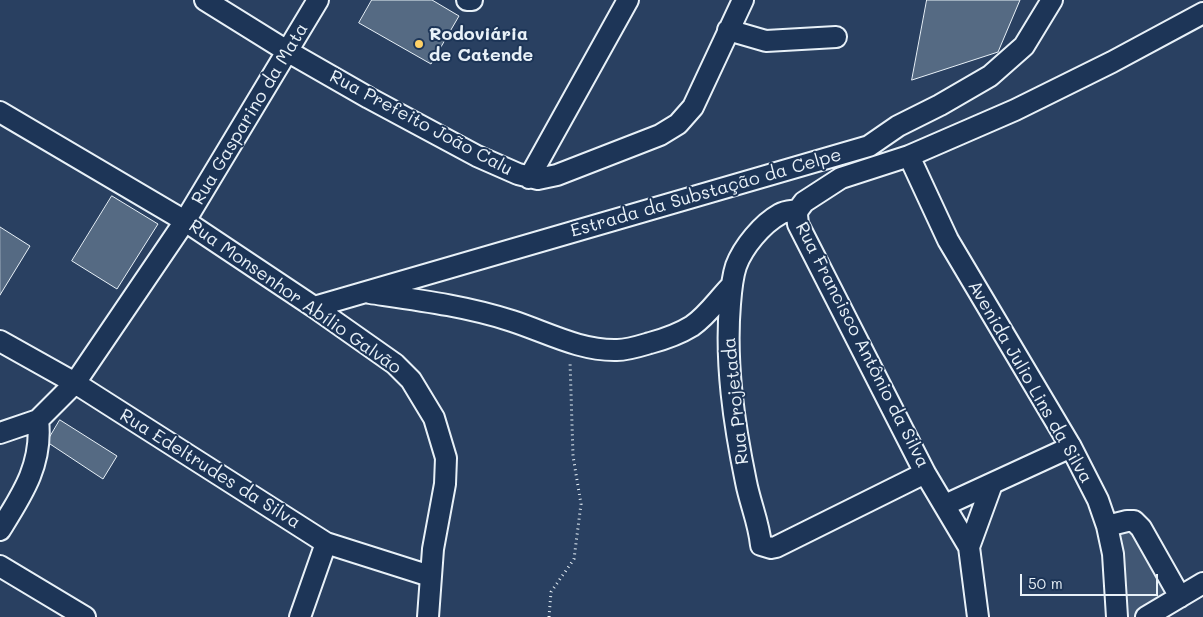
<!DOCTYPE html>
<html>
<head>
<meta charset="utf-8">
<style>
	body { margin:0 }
	#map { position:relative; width:1203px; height:617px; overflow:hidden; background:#294061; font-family:Mali,sans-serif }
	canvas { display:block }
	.scale { position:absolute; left:1020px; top:574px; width:138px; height:22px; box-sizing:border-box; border:2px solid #e8f1f8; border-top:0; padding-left:6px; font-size:15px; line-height:18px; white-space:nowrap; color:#e8f1f8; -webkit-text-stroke:4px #1d3557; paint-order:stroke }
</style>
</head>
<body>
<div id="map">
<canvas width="1203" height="617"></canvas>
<div class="scale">50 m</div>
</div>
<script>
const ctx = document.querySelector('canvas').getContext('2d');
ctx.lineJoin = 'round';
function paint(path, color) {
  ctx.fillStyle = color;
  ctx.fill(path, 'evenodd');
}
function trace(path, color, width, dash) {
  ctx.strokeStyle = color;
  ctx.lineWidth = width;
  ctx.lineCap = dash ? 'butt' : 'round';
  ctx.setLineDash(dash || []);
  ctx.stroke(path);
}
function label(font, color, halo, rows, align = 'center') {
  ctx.font = font + ' Mali,sans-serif';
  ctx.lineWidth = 4;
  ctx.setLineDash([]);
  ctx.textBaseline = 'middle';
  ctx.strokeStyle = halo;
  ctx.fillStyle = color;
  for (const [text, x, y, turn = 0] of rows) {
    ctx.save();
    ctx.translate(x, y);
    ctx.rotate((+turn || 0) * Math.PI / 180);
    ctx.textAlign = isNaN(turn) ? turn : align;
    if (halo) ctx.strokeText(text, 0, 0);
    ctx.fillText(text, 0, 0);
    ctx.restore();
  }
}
paint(new Path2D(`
	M1133,526L1176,596L1141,617H1121L1113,535Z`), '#415774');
const building = new Path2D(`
	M372,0H432L459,16L431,64L359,23Z
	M927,0H1020L998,52L912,80Z
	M112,196L158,224L117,289L72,261Z
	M0,227L30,246L0,295Z
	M60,420L117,456L103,479L47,442Z`);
paint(building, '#556a83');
trace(building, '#e8f1f8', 1);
const minor = new Path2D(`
	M205,0L287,51L369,98L477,156L518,174L538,179L557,175L660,135L678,124L693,107L743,0
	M467,0H472
	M728,30L766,41L836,37
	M0,112L185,221L314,307L395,364L411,380L434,418L446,458L445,484L433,549L428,617
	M909,156L948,240L1071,447L1098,500L1107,526L1113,554L1117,617
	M529,178L628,0
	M798,210C792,211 785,211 780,214C762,224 743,247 736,266C732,278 731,291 730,304C725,363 734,424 746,482C750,503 759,523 761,545L771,548L776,547L925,473
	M370,293C418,300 466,306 512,321C546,332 580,351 617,350C628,350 640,346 650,343C665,339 679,334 692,326C708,315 719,298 732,285
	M314,307L869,146L898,126L940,105L990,76L1024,46L1052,0
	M0,341L75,383L326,543L430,576
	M0,433L38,420L75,383L185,221L318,0
	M945,505L1071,447
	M1107,526L1127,521H1134L1141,528L1180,597
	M0,530C22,495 43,464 38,420
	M969,547L992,484
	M0,566L85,617
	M300,617L326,543
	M978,617L969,547L925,473L798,224L797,215L798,210L804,202L841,178L909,156L1015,110L1112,62L1203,13
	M1146,617L1203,583`);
trace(minor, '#e8f1f8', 24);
trace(new Path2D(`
	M549,617L551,592L574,559L581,504L573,456L570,361`), '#e8f1f8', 3, [1, 4]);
trace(minor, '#1d3557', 20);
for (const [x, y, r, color] of [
	[419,44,5,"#ffd166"]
]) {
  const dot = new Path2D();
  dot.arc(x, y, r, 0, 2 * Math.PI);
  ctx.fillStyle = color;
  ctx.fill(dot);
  trace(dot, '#1d3557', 2);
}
label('bold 18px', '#e8f1f8', '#1d3557', [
	["Rodoviária",429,34],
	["de Catende",429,55]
], 'left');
label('18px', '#e8f1f8', '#1d3557', [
	["Rua Gasparino da Mata",250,114,-59],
	["Rua Prefeito João Calu",421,123,28],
	["Estrada da Substação da Celpe",706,193,-16],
	["Rua Monsenhor Abílio Galvão",295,297,35],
	["Rua Francisco Antônio da Silva",862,345,63],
	["Avenida Julio Lins da Silva",1030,382,60],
	["Rua Projetada",736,401,-96],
	["Rua Edeltrudes da Silva",210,469,32]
]);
</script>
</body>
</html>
